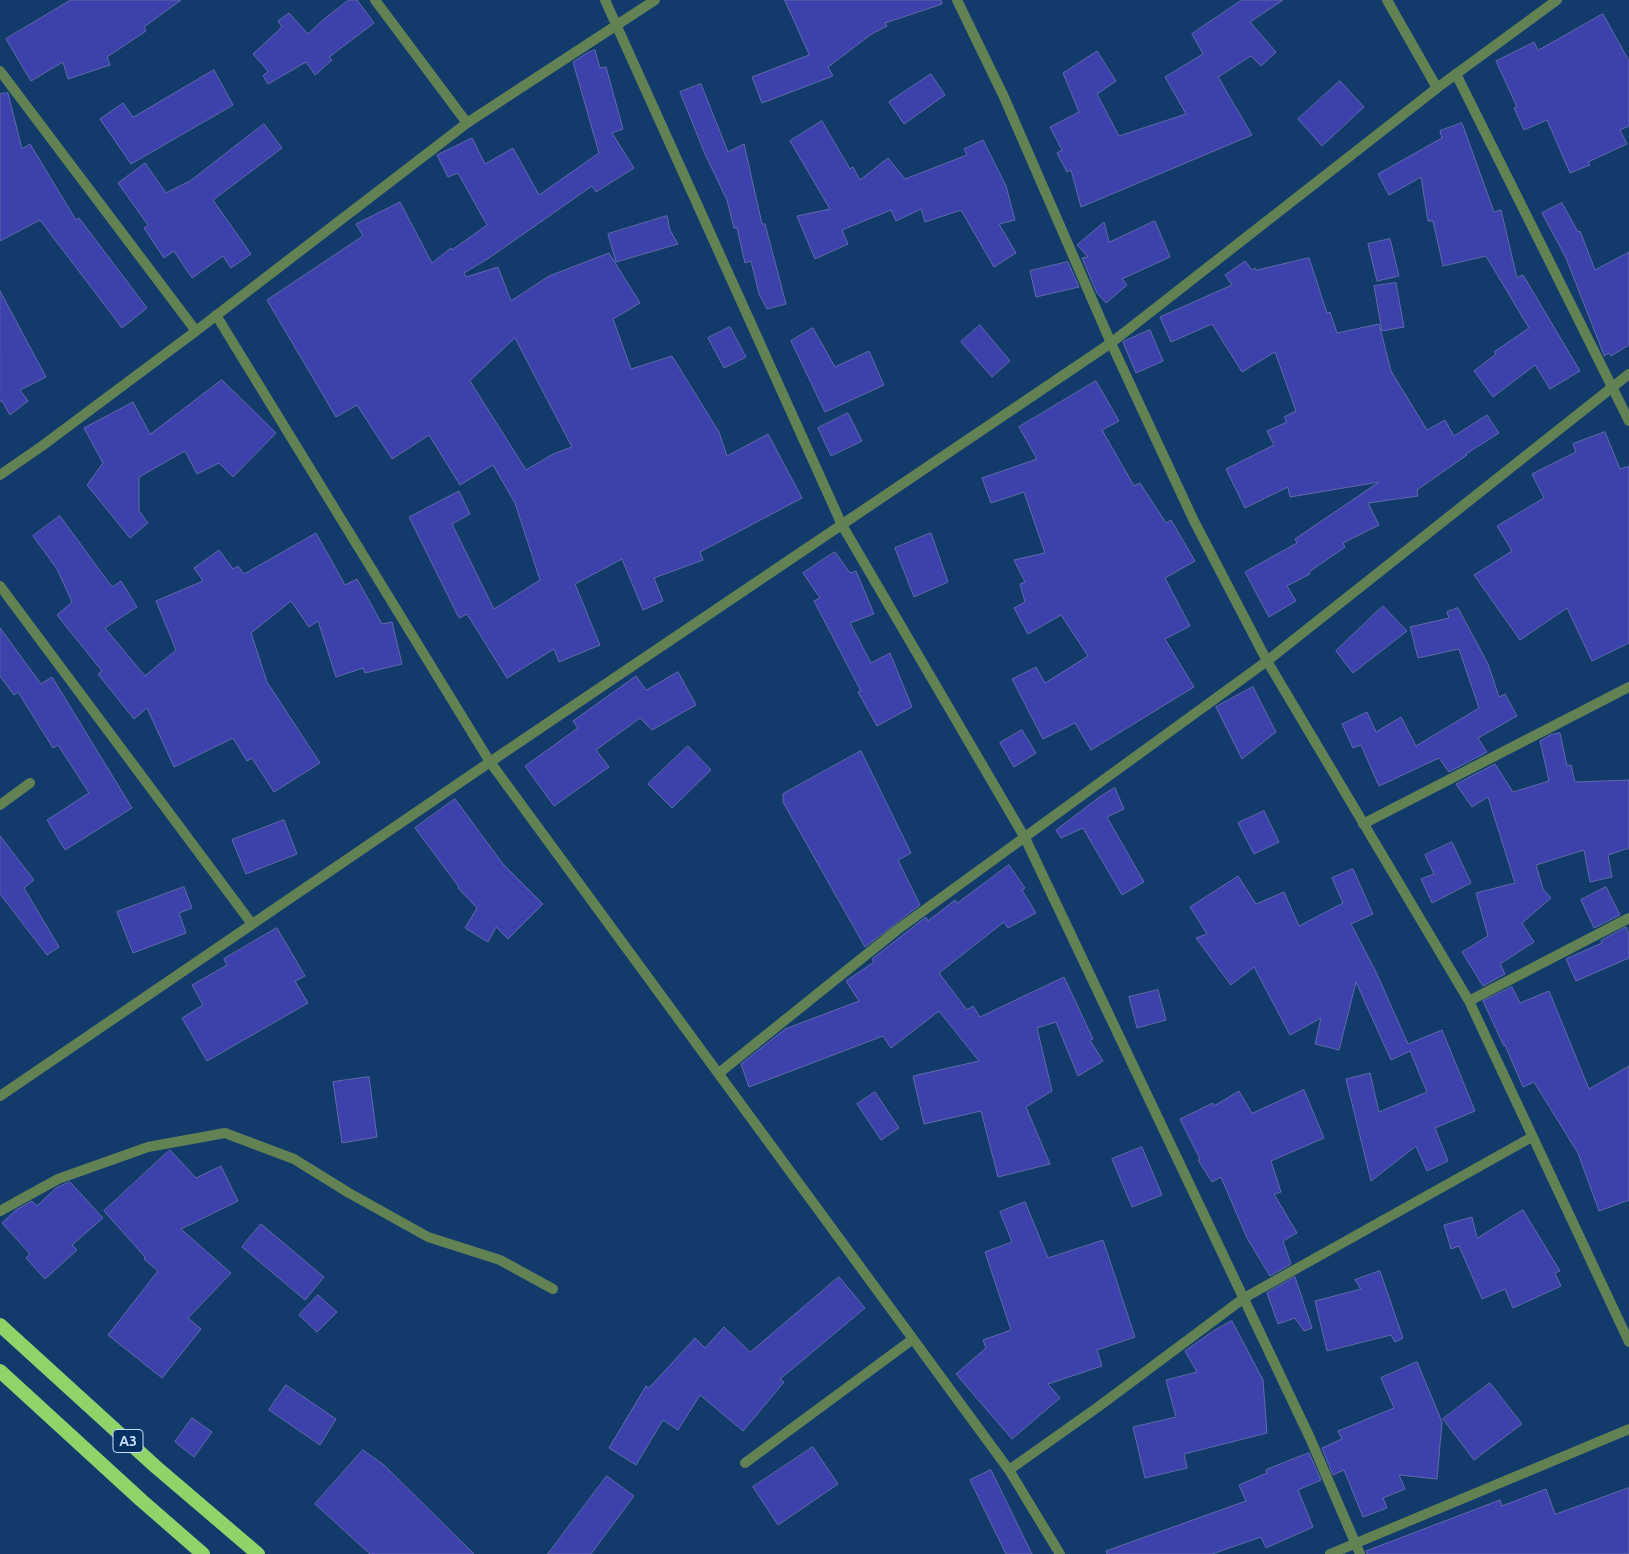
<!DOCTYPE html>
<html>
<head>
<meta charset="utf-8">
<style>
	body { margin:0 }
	canvas { display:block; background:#123b6c }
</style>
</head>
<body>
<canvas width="1629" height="1554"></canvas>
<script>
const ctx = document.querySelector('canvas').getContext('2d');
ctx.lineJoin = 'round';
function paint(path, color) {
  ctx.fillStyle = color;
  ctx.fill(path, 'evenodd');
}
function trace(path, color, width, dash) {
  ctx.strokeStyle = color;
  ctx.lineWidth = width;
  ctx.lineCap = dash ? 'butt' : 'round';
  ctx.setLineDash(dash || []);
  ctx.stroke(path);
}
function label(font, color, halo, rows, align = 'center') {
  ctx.font = font + ' Ubuntu,sans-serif';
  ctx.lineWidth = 4.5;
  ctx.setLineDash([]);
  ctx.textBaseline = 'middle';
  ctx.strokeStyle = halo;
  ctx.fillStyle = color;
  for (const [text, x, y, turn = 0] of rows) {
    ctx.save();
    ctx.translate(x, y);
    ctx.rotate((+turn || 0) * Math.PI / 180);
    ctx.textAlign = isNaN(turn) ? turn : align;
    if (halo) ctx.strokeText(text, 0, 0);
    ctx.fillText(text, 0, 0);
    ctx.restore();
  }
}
const building = new Path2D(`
	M71,0H181L144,27L146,31L107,57L110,65L68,79L63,62L31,81L6,39Z
	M349,0H357L374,23L329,57L332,60L315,75L306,62L268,84L263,76L268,71L253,54L282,27L278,21L289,13L308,34L324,19Z
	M785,0H941L942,4L885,23L887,26L870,35L828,67L833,76L762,103L752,77L809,55Z
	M1242,0H1283L1250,22L1276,52L1261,66L1251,56L1218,77L1252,135L1081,207L1071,170L1067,172L1057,153L1062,150L1050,127L1079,112L1063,73L1097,51L1116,81L1097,94L1119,136L1186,114L1165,77L1203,54L1192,34Z
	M1603,14L1629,61V126L1620,130L1627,144L1588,162L1590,165L1570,173L1547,120L1524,130L1514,108L1517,107L1496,61L1534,42L1538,50Z
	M595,50L600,68L606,67L623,129L612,133L634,168L596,192L592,186L489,258L464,273L466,277L498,267L511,301L549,276L609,253L640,303L613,319L631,369L672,356L719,432L727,456L768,434L802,498L700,552L703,560L654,578L663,601L643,610L622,559L575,584L600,645L559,662L554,649L507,678L467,614L459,618L409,517L459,491L470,514L452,524L494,609L540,580L515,503L493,465L460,485L429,435L392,459L357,405L336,417L267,300L363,236L356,224L400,202L432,263L451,248L452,250L487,225L458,173L448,177L437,155L472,138L485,164L513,148L539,195L599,153L573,62L587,53ZM515,338L572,447L553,454L526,470L470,381Z
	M214,70L233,105L131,164L100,119L123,103L133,117Z
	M931,74L945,95L904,124L889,102Z
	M1340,81L1364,107L1322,146L1298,119Z
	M701,84L728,152L744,144L762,224H765L786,304L767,309L759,294L751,261L745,263L737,228H734L727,200L705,154L680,92Z
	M8,93L22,149L30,144L76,220L79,218L147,308L122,328L40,220L0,241V94Z
	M822,121L850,169L853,167L860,180L888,158L905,179L967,155L964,149L983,140L1006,186L1015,220L999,224L1016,253L994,267L961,210L925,222L921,209L896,221L891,210L842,230L848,244L815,259L797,216L830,209L790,141Z
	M1462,123L1494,212L1501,210L1517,278L1523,275L1580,371L1550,389L1535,365L1493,397L1474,371L1496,354L1494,352L1529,328L1486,256L1443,266L1433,221H1428L1421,177L1389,195L1378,174L1442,138L1440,131Z
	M264,124L282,148L213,200L251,254L231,268L223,256L192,278L174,251L164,258L144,228L148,225L118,183L145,163L166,193L190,181Z
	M1562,203L1578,232L1580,231L1595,270L1629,252V345L1611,356L1609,353L1604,356V355L1566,258L1542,213Z
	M667,216L670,230L678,244L616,262L608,234Z
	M1155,221L1170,257L1122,279L1127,285L1106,303L1097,293L1082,258L1088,257L1077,245L1104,222L1109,242Z
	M1390,239L1399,276L1377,281L1368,244Z
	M1309,258L1327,313L1330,312L1337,333L1379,324L1391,371L1427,430L1445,420L1454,436L1487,415L1499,433L1466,454L1467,455L1417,490L1418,496L1368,503L1379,525L1343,543L1345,547L1309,572L1310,574L1287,586L1296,601L1269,617L1245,572L1297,543L1295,539L1379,482L1290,497L1288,487L1245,508L1226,469L1274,445L1267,431L1287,422L1284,417L1296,411L1275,352L1242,372L1212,324L1171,342L1160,317L1232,285L1225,275L1245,261L1252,270L1255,268L1256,270Z
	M1068,262L1079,287L1036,297L1030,271Z
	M1396,283L1404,327L1382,331L1374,286Z
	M0,291L46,377L20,390L28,401L10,415L2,401H0Z
	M980,325L1010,361L992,377L961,342Z
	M730,327L746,357L724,368L708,338Z
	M813,328L835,367L869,351L884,385L825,412L791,341Z
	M1150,330L1163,361L1136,373L1123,342Z
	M222,380L276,433L233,477L219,463L197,474L185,451L139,477V511L148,523L130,538L87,485L103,463L84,428L133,402L150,434Z
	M1096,381L1119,421L1102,430L1134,486L1140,483L1166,523L1171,520L1195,561L1165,578L1190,626L1165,639L1194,687L1091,750L1075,723L1043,739L1012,679L1036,667L1045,683L1088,656L1061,615L1028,634L1014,608L1025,602L1020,584L1025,582L1014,560L1045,553L1024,492L991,503L982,478L1037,459L1019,427Z
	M848,413L862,441L831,456L818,428Z
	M1605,432L1620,469L1629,466V643L1592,661L1567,608L1520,640L1474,575L1512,551L1497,526L1544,498L1532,474L1576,452L1573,444Z
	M60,516L112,587L121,581L137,607L105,628L145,676L176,650L156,601L203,581L194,568L219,550L233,569L238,566L244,574L316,533L345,585L357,579L382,624L392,622L402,664L365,673L363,668L336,677L318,621L309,627L291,601L251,633L267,682L320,763L274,792L252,758L247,761L233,738L174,767L147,708L134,719L98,674L102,671L57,615L72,602L57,569L33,536Z
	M931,533L948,582L914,597L895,548Z
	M835,552L850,573L856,571L874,614L850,623L871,663L890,653L912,707L877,726L858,692L861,691L814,601L820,598L803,573Z
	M1383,606L1407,631L1353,673L1336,651Z
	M1458,608L1488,664L1499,697L1505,694L1517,716L1478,738L1487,752L1449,772L1439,758L1379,786L1361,745L1353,748L1342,724L1367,712L1376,732L1401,717L1416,746L1479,708L1459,649L1418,658L1410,627L1449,618L1447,612Z
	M0,628L41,684L52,677L132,808L65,850L47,820L89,793L58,745L53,748L18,692L14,695L0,676Z
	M678,672L696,705L652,730L640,718L596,750L609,767L554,806L525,766L578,728L573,721L636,676L646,690Z
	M1253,687L1276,732L1242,759L1216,707Z
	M1022,730L1036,753L1014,767L1000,743Z
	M1560,733L1567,766L1571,765L1575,782L1629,780V848L1608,855L1612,877L1590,882L1584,850L1536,865L1543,889L1551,898L1522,923L1534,942L1500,964L1505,974L1483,986L1462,952L1488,936L1476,893L1515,883L1488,797L1472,807L1456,784L1495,764L1513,792L1549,781L1540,741L1550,735Z
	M688,746L711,770L672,808L648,784Z
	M861,751L911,853L898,860L920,905L865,947L783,802V794Z
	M1115,788L1124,809L1107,817L1144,882L1122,895L1083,828L1061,838L1056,830L1101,796Z
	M455,799L503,864L543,904L508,939L496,927L488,942L465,928L477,908L458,888L459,887L415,828Z
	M1264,811L1279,842L1254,854L1238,823Z
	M284,820L297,854L246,874L232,840Z
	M0,836L34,880L24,888L59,947L47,955L0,894Z
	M1452,842L1471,883L1432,903L1421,879L1434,874L1425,855Z
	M1009,865L1025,888L1022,890L1036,913L1008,928L1004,922L939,973L967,1010L973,1006L980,1017L1064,977L1093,1039L1090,1040L1103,1061L1078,1076L1056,1022L1037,1028L1052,1091L1026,1107L1050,1164L998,1177L981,1111L924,1124L913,1076L979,1061L939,1011L891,1048L883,1036L749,1087L741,1064L785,1029L859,1001L846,981L874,962L872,959L926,917L928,921L955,900L957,903Z
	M1353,869L1373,914L1351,924L1376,972L1408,1044L1442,1030L1475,1111L1435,1128L1448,1161L1427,1171L1416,1146L1371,1181L1346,1079L1370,1073L1379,1112L1427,1092L1410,1051L1391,1060L1356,982L1339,1050L1315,1044L1321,1018L1290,1035L1254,967L1231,985L1196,938L1207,934L1190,907L1238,876L1256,904L1284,892L1299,926L1343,903L1332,878Z
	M184,887L192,908L179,913L186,933L133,953L117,912Z
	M1606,887L1620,915L1594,928L1581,900Z
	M1626,927L1629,934V958L1576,981L1566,959L1602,943L1601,941Z
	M277,928L305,976L295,981L308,1003L207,1061L182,1018L203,1005L192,985L227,965L224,959Z
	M1512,987L1520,1003L1549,991L1589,1089L1629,1066V1200L1599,1211L1578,1153L1534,1082L1523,1087L1505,1045L1504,1046L1483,1001Z
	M1158,990L1166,1020L1137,1028L1129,997Z
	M369,1077L377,1137L342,1143L333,1082Z
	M1304,1090L1324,1138L1271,1161L1281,1192L1274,1194L1297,1233L1283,1241L1291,1264L1270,1276L1247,1238L1221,1177L1212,1182L1198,1160L1200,1159L1180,1119L1213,1103L1214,1106L1239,1091L1252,1113Z
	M875,1092L899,1128L881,1140L857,1104Z
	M1142,1147L1162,1195L1132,1207L1112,1159Z
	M170,1150L196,1178L221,1166L238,1201L181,1229L231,1273L188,1318L201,1329L162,1378L108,1335L158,1271L144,1259L145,1257L104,1211Z
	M70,1182L103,1218L72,1245L77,1250L45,1279L26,1258L30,1254L2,1223L16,1210L32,1201L37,1206L56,1188Z
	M1025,1202L1048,1258L1103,1240L1135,1337L1097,1350L1102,1366L1048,1384L1060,1398L1012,1439L956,1374L986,1348L983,1340L1011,1330L985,1252L1012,1242L1000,1212Z
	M1523,1210L1560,1271L1555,1273L1561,1286L1513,1308L1505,1289L1482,1299L1459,1246L1451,1249L1444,1225L1472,1217L1477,1238Z
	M261,1224L324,1277L305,1300L242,1247Z
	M1380,1271L1403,1338L1395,1342L1391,1335L1327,1351L1315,1301L1361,1289L1355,1280Z
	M839,1277L865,1308L780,1379L784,1382L743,1431L700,1395L678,1430L663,1420L636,1465L609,1448L646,1386L649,1388L695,1338L705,1348L724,1327L750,1352Z
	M1295,1277L1312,1328L1304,1331L1295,1318L1278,1324L1267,1293Z
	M318,1295L337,1312L317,1332L299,1315Z
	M1232,1321L1263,1380L1267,1433L1184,1454L1187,1468L1145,1478L1133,1427L1176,1417L1166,1380L1197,1372L1185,1351L1213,1331Z
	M1417,1362L1442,1422L1437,1479L1399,1475L1405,1489L1383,1498L1387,1508L1363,1517L1344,1470L1333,1475L1322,1448L1342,1439L1338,1431L1394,1408L1381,1378Z
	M1490,1383L1522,1424L1474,1460L1443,1419Z
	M286,1385L336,1419L320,1445L269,1410Z
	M192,1418L212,1432L194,1457L175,1442Z
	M813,1447L838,1484L778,1525L753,1487Z
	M363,1450L384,1465L474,1554H370L315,1504Z
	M1309,1453L1321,1480L1298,1490L1313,1527L1266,1548L1261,1537L1212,1554H1107L1106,1551L1246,1501L1239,1485L1267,1473L1266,1470Z
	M991,1470L1032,1554H1006L970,1480Z
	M607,1476L634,1496L591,1554H548Z
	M1629,1488V1554H1367L1366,1551L1500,1500L1502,1506L1546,1489L1555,1514Z`);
paint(building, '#3d41ac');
trace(building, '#606aa8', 1);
trace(new Path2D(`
	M0,805L30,783
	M0,1211L58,1179L148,1147L225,1133L294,1159L349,1193L428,1237L500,1260L553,1289`), '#638254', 10);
trace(new Path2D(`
	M375,0L467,123
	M605,0L842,525L1025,838L1310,1438L1360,1554
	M957,0L1004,97L1111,343L1193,519L1267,661L1469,1001L1629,1342
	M1387,0L1437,88
	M0,71L196,331
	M1456,74L1629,421
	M216,315L490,762L1009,1470L1060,1554
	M0,475L42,446L196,331L467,123L655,0
	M0,586L252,924
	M1363,824L1629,687
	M1469,1001L1629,918
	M719,1073L897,930L1267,661L1629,374
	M745,1463L913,1339
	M1009,1470L1098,1407L1244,1298L1532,1137
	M1330,1554L1629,1429`), '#638254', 10);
trace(new Path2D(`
	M0,1096L490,762L1111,343L1437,88L1557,0`), '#638254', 10);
trace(new Path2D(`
	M0,1325L156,1467L258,1554
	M0,1371L141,1500L203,1554`), '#8fd469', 14);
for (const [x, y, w] of [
	[128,1441,30]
]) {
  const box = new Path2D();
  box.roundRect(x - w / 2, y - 11.5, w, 23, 4);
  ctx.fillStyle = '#063061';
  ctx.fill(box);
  trace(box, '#c8dffd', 1);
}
label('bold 14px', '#c8dffd', null, [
	["A3",128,1441]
]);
</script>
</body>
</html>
